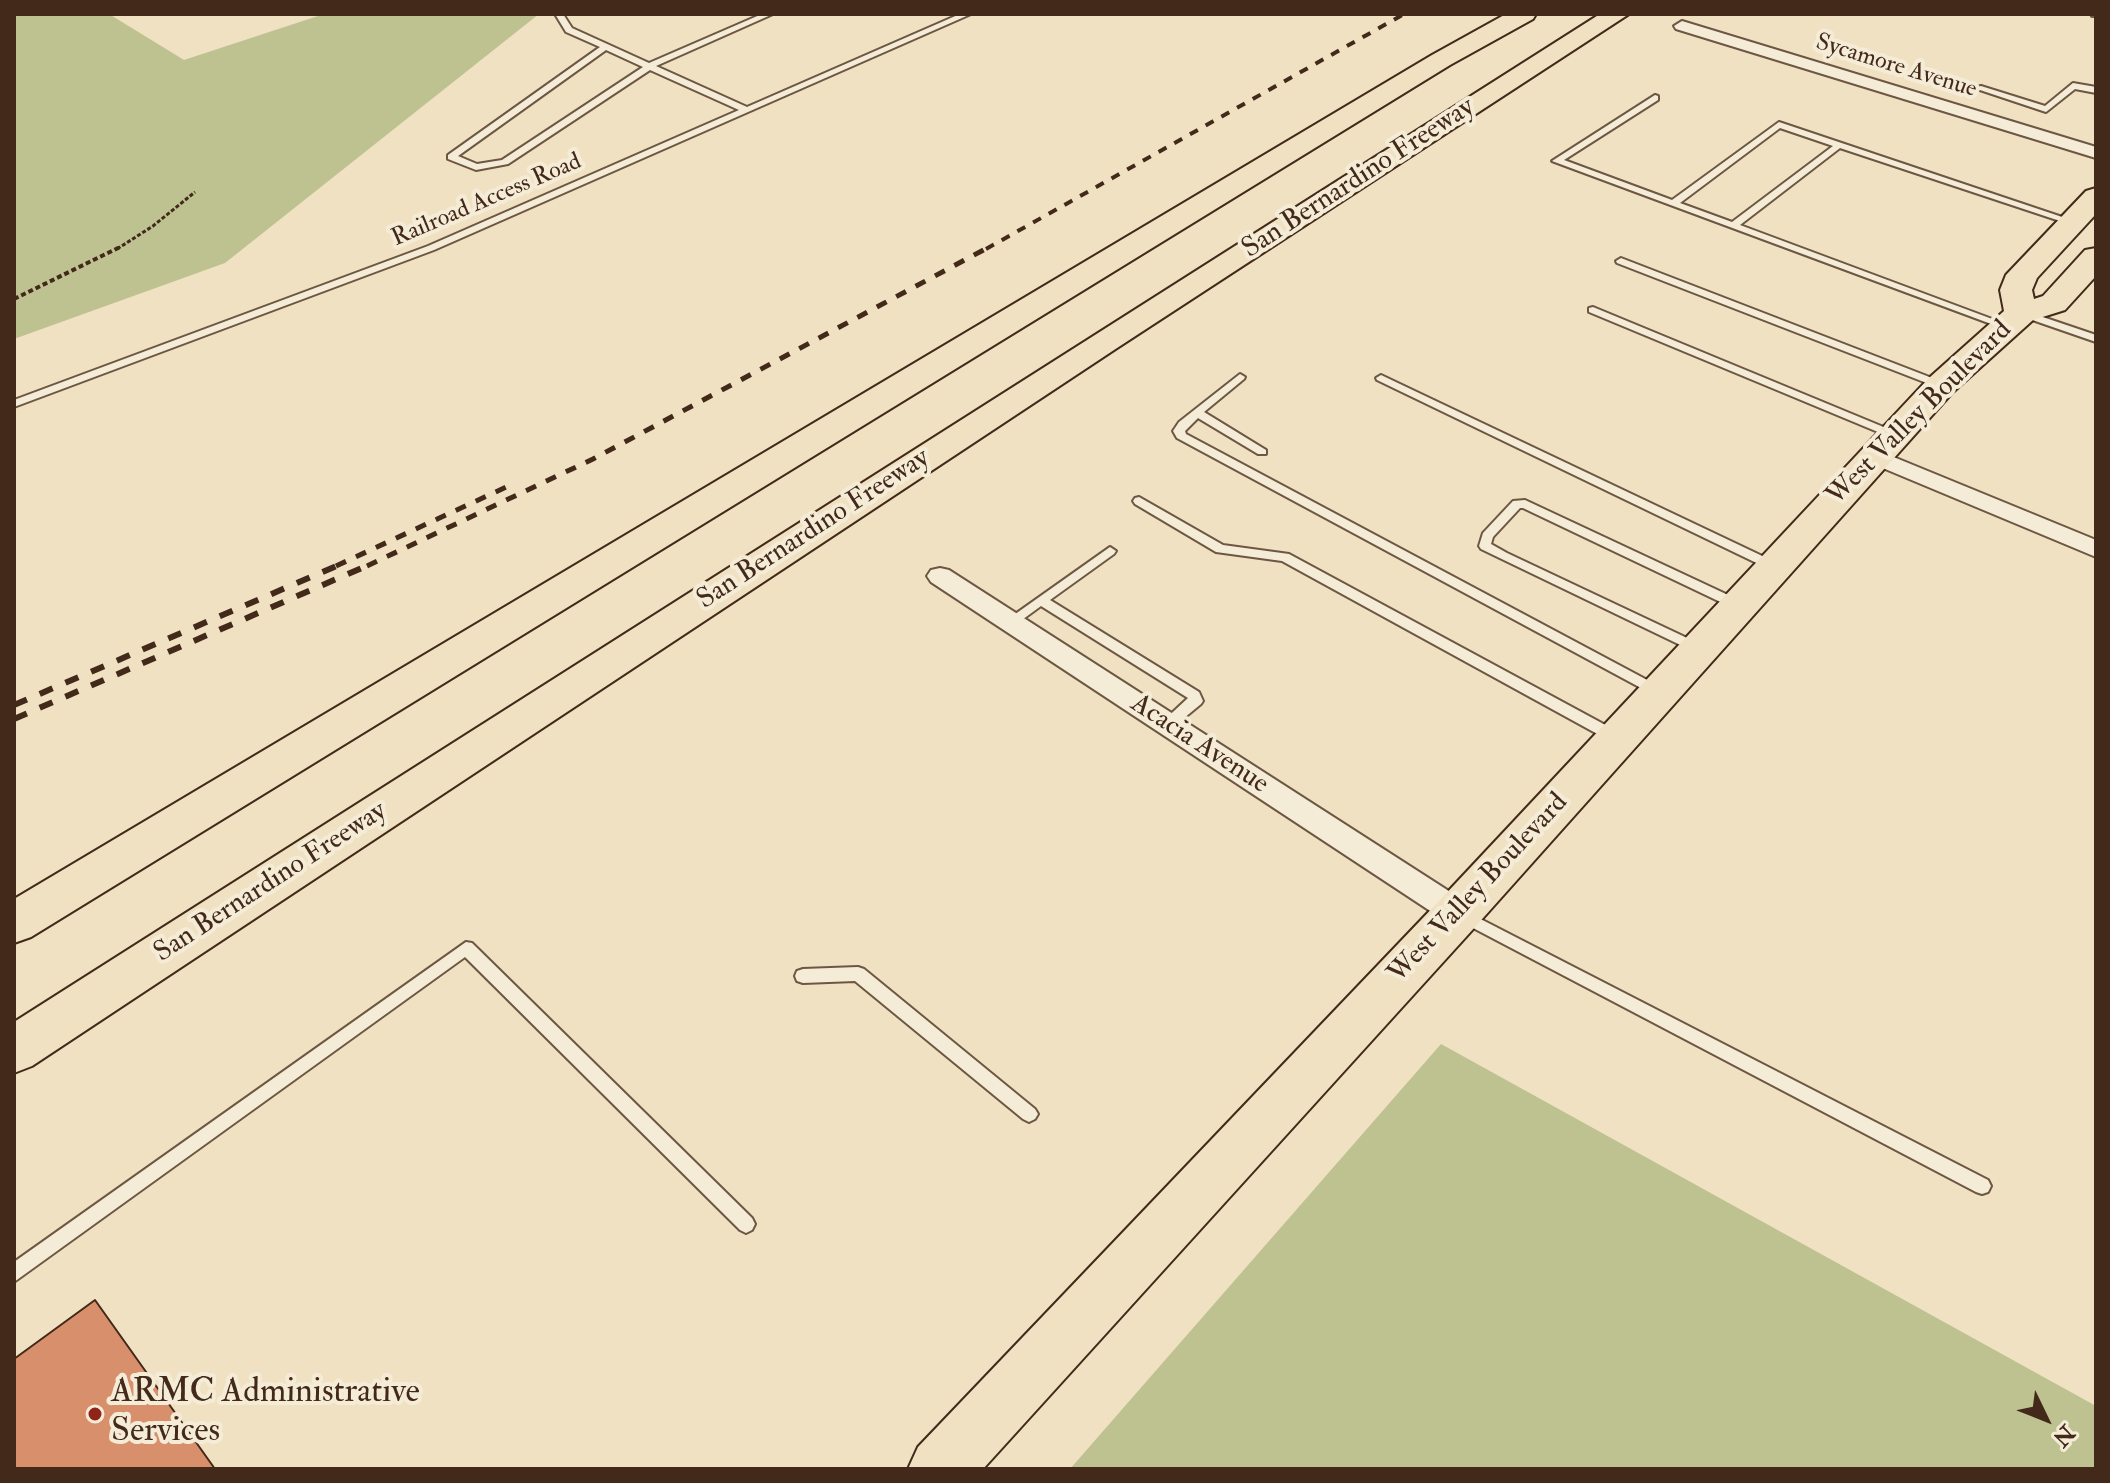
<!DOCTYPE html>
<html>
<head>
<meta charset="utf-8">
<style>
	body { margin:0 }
	#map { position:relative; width:2110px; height:1483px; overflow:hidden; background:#efe1c1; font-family:"IM FELL Double Pica",serif }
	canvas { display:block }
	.frame { position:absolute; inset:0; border:16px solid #422919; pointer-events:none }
	.north { position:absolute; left:2006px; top:1379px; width:80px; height:80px; -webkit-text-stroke:6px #f5ecd7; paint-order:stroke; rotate:133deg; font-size:22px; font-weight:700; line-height:32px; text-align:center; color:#422919 }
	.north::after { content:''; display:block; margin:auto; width:28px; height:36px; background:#422919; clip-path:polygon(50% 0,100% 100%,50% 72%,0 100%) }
</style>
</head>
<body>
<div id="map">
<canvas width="2110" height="1483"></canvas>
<div class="frame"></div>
<div class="north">N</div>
</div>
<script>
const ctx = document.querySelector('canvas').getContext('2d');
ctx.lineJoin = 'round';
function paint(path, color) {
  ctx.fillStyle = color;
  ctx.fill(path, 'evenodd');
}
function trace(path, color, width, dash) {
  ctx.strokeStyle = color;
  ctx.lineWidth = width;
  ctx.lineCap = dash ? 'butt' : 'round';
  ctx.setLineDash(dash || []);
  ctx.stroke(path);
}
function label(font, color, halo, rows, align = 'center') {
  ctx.font = font + ' "IM FELL Double Pica",serif';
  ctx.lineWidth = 8;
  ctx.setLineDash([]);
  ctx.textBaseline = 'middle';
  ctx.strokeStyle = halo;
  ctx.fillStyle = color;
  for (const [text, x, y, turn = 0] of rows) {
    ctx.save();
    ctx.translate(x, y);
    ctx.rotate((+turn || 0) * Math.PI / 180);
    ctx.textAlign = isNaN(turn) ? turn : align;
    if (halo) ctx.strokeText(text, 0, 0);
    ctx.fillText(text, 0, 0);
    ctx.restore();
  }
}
paint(new Path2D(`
	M14,14H109L184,60L324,14H539L225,263L14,339Z
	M1441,1044L2096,1406V1469H1070Z`), '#bdc290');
const building = new Path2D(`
	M95,1300L215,1469H14V1359Z`);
paint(building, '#d8906c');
trace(building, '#422919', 2);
const service = new Path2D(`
	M555,14H563L572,28L649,63L762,14H773L656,66L747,107L960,14H971L434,250L14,407V400L428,246L739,110L650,70L508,164L476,170L448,159V155L600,47L566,32ZM606,50L643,67L502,160L477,164L458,156Z
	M2091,14H2096V16H2092Z
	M2073,83L2096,87V93L2075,89L2046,112L1974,88L1981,86L2045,106Z
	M1655,95L1658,96V100L1564,160L1672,200L1779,122L2077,222L2069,224L1840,148L1740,225L2011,326L2006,329L2002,328L1552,161ZM1780,128L1833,146L1732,222L1680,203Z
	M1621,258L1945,383L1946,385L1945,387H1937L1617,263L1616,261Z
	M1593,307L1898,433L1900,435L1898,437H1890L1589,312V308Z
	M2022,310L2096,335V342L2018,315V311Z
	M1240,374L1245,377L1244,379L1204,412L1266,450V454H1258L1198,418L1185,431L1186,434L1664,689L1666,692L1664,695H1654L1177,438L1173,431L1179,422Z
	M1381,375L1777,563L1779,566L1773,570L1769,569L1377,380L1376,378Z
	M1139,497L1223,545L1289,554L1622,734L1624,738L1617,743L1612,742L1282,561L1216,552L1135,504L1133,501L1135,498Z
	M1525,500L1743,602L1744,605L1743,608H1733L1523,508H1520L1493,537L1491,544L1507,553L1704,646L1706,649L1704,652L1699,654L1481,549L1479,546L1483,533L1513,501Z
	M1110,547L1116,551L1114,554L1050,600L1199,692L1203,701L1201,704L1172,728H1162L1160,724L1188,698L1041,606L1015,625H1005L1004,622Z
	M1461,909L1988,1180L1991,1186L1988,1192L1982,1194L1976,1192L1456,919L1453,915L1456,911Z
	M466,942L472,943L752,1218L755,1224L752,1230L746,1233L740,1230L465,957L14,1282V1262Z
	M858,967L864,969L1035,1109L1038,1114L1035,1119L1029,1122L1023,1119L855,981L803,983L797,981L795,976L797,971L803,969Z`);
const minor = new Path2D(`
	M1682,21L2096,147V158L1676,29L1674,26Z
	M1874,449L2096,540V557L1866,461L1862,456L1866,451Z
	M940,568L949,570L1469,904L1473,913L1469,922L1458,925L1447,922L931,582L927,576L931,570Z`);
const primary = new Path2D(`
	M2096,188V214L2037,278L2032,290L2034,299L2043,296L2085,250L2096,248V276L2065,310L2033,320L1953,392L1475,927L983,1469H908L918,1447L1441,899L1929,378L2004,311L2000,290L2006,275L2086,191Z`);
const motorway = new Path2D(`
	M1506,14H1536L1533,19L1450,65L31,937L14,943V899L1432,55Z
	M1600,14H1629L1117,348L32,1066L14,1073V1022Z`);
trace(service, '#6d5743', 4);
trace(minor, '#6d5743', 4);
trace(primary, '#422919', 4);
trace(motorway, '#422919', 4);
trace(new Path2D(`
	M117,249L153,226L195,192`), '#422919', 3, [4, 2]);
trace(new Path2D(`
	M14,299L120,247`), '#422919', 4, [5, 3]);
paint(service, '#f5ecd7');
paint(minor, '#f5ecd7');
paint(primary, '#efe1c1');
paint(motorway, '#efe1c1');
trace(new Path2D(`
	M986,249L1404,14`), '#422919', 4, [9, 9]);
trace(new Path2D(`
	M336,566L515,483
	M367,566L593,459L989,247`), '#422919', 5, [11, 11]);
trace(new Path2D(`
	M14,705L341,564
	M14,719L371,564`), '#422919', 6, [14, 14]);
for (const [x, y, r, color] of [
	[95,1414,8,"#8f2418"]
]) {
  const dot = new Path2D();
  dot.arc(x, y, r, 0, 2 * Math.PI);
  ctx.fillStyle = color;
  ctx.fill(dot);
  trace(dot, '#f5ecd7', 3);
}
label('24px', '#422919', '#f5ecd7', [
	["Sycamore Avenue",1896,67,17],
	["Railroad Access Road",487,201,-23]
]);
label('28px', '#422919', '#f5ecd7', [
	["San Bernardino Freeway",1359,179,-33],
	["West Valley Boulevard",1920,414,-45],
	["San Bernardino Freeway",814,530,-33],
	["Acacia Avenue",1199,745,33],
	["San Bernardino Freeway",271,883,-33],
	["West Valley Boulevard",1479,889,-47]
]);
label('34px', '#422919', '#f5ecd7', [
	["ARMC Administrative",111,1394],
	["Services",111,1433]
], 'left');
</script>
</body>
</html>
